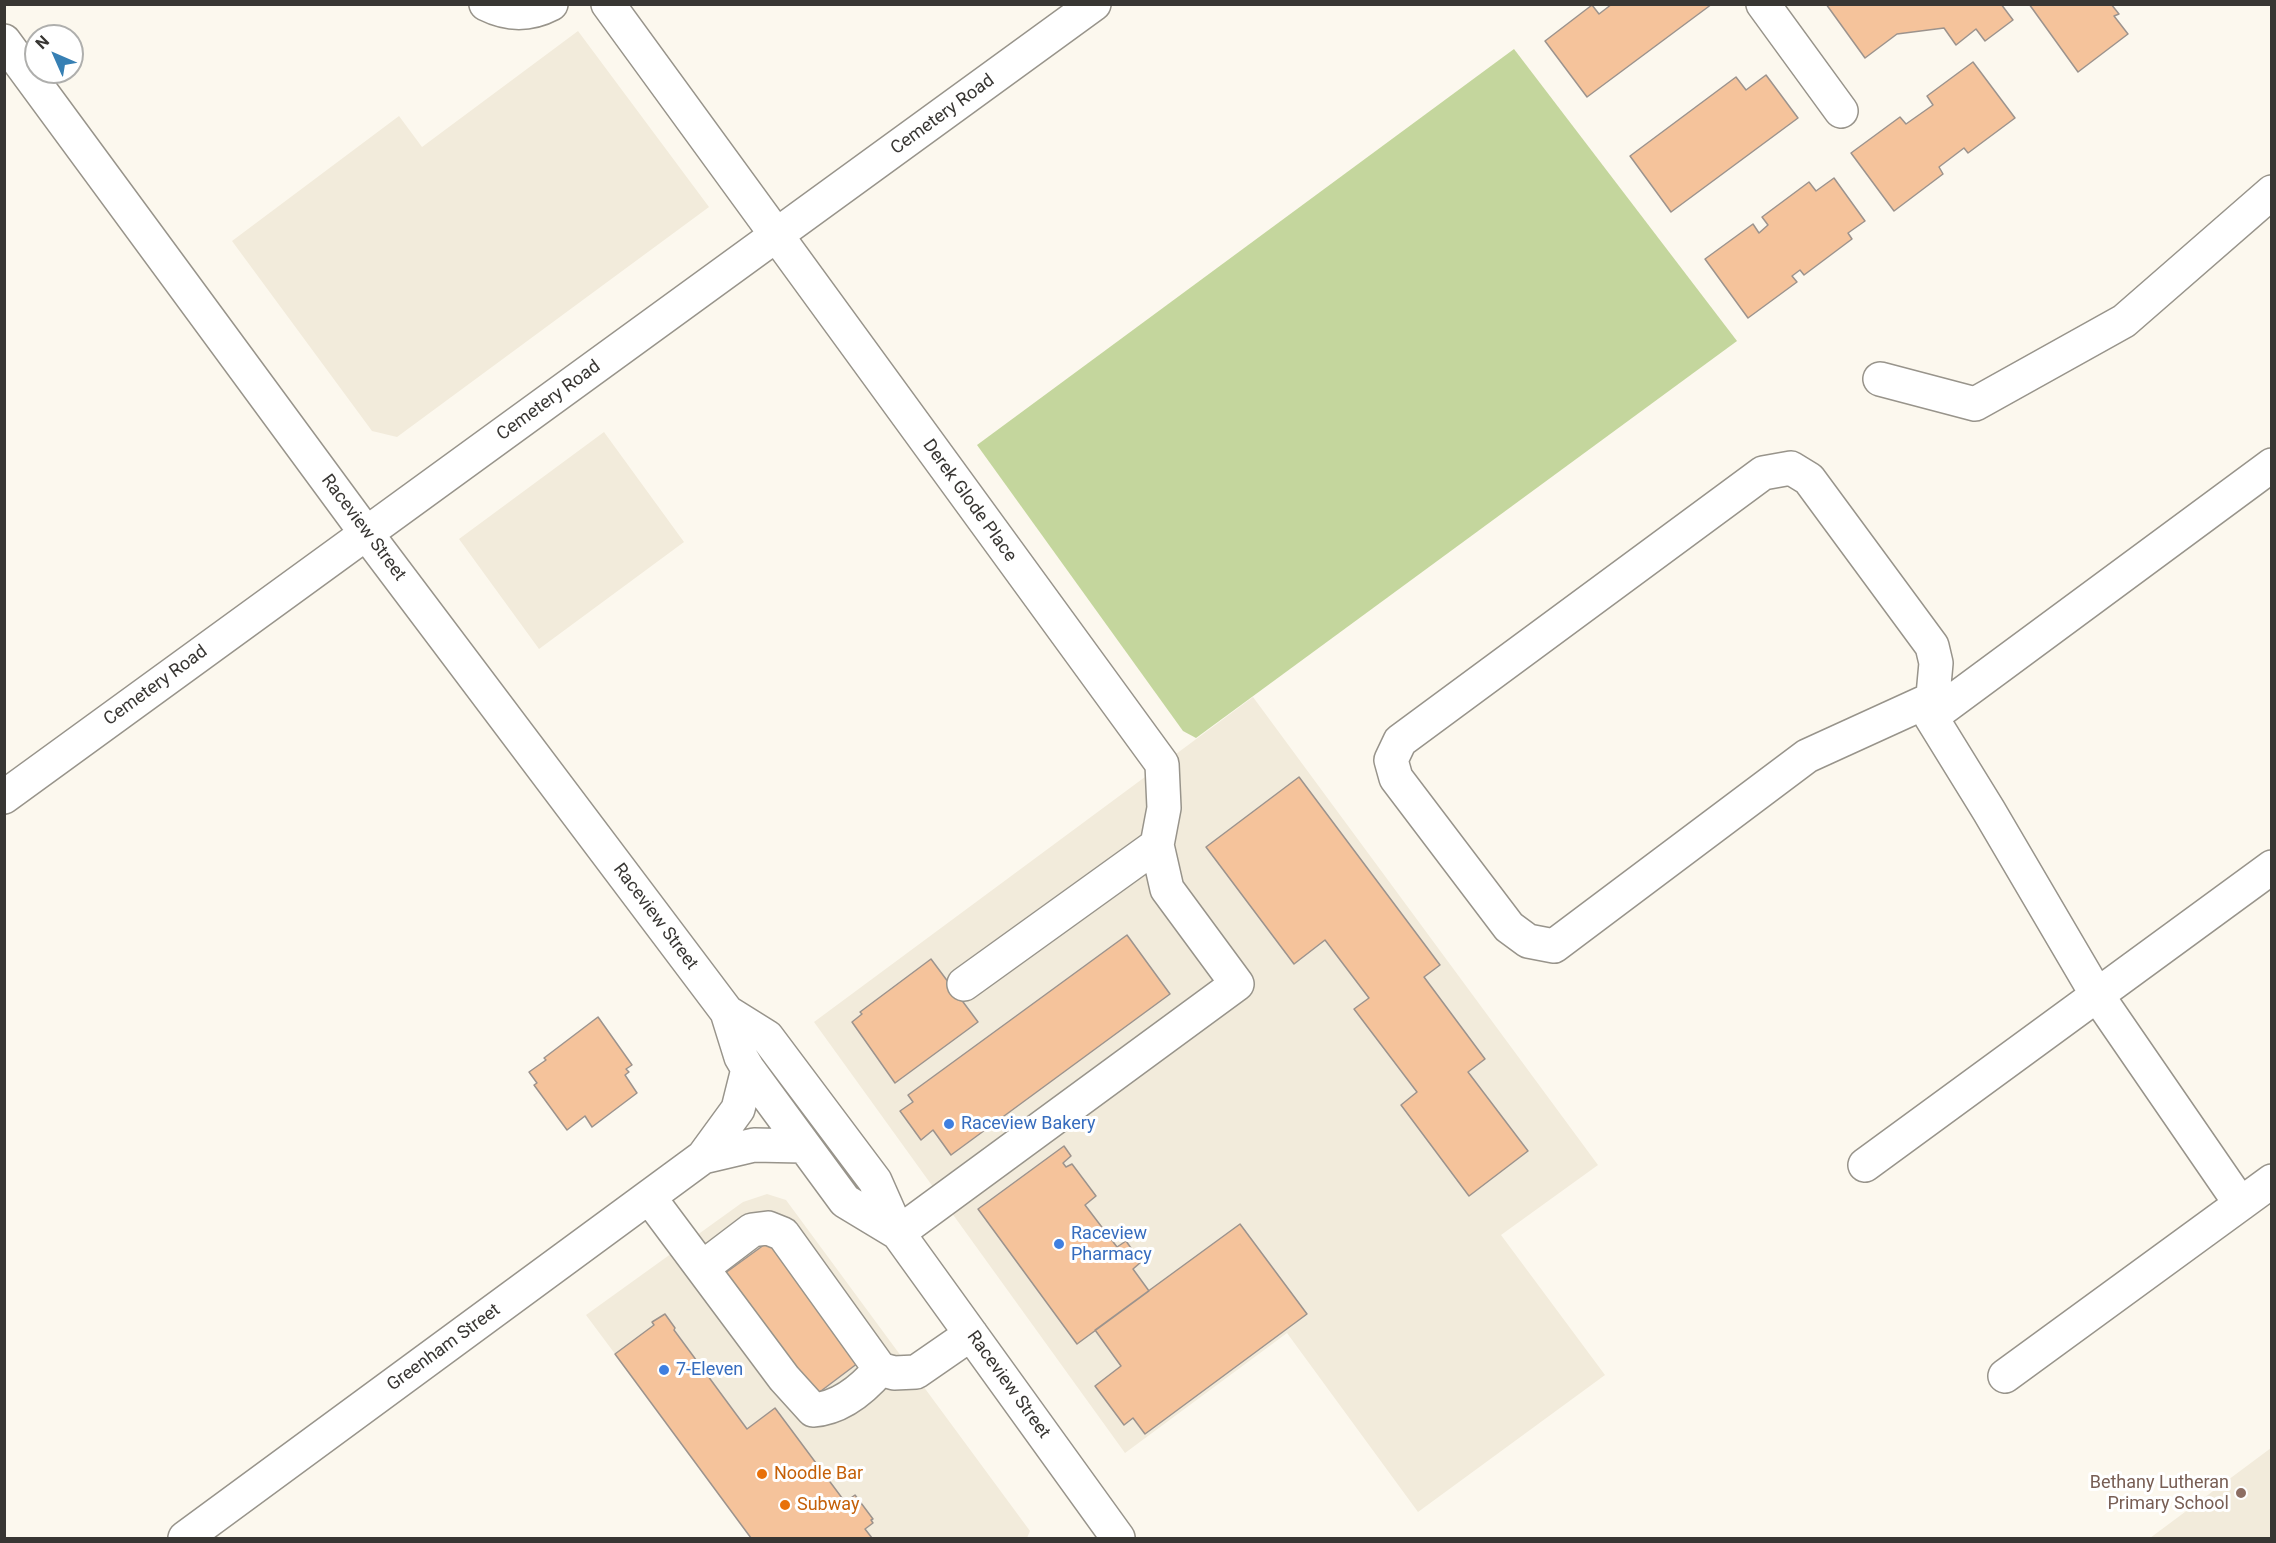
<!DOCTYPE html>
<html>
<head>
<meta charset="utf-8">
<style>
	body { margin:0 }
	#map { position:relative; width:2276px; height:1543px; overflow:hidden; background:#fcf8ee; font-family:Roboto,sans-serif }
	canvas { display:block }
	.frame { position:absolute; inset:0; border:6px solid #383633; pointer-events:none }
	.north { position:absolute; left:24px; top:24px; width:60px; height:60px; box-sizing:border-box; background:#fff; border:2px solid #afafad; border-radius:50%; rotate:315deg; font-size:16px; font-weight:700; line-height:24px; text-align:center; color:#383633 }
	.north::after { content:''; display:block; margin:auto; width:21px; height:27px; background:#3780b4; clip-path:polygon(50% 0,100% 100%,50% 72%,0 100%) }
</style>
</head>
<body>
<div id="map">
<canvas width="2276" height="1543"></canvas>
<div class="frame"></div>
<div class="north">N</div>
</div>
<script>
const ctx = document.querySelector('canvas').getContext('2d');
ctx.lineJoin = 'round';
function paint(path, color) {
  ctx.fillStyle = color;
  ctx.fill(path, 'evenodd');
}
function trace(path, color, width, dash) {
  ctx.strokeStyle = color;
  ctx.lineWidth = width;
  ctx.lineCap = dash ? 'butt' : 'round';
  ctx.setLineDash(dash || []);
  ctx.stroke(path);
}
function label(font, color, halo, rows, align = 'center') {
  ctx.font = font + ' Roboto,sans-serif';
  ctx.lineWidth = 6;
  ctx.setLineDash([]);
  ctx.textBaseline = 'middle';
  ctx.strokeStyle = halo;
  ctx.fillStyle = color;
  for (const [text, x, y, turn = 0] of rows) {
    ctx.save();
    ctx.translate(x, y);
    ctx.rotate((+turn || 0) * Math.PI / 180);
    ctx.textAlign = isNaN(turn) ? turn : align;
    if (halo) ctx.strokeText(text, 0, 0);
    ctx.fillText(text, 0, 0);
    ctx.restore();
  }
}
paint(new Path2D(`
	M578,31L709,207L397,437L372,431L232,241L399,116L422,147Z
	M604,432L684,542L539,649L459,539Z
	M1253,697L1598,1165L1501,1235L1605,1375L1418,1512L1287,1333L1125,1453L814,1022Z
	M767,1194L786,1200L1030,1531L1027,1538H752L586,1315L743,1202Z
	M2271,1448V1538H2150Z`), '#f2ebdb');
paint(new Path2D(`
	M1514,49L1737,341L1196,738L1183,731L977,445Z`), '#c4d69d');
const building = new Path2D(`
	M1612,4H1712L1587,97L1545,41L1592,5L1599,14Z
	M1826,4H2001L2013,20L1985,41L1976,29L1956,45L1944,28L1897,34L1865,58Z
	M2029,4H2111L2119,14L2114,16L2128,34L2078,72Z
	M1973,62L2015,118L1968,153L1964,148L1939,167L1943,174L1894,211L1851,153L1900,117L1906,124L1933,105L1927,96Z
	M1766,75L1798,118L1671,212L1630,156L1736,77L1746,90Z
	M1834,178L1865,221L1848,233L1852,239L1804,275L1800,270L1792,276L1797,282L1748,318L1705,259L1753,224L1759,233L1768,225L1762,217L1809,182L1816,191Z
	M1299,777L1440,965L1424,977L1485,1059L1468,1072L1528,1151L1469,1196L1401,1105L1417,1092L1354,1009L1369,998L1325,940L1294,964L1206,847Z
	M1127,935L1170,994L951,1155L933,1130L921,1140L900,1111L913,1102L908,1095Z
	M931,959L978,1022L895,1083L852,1022L862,1014L860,1012Z
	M598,1017L632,1065L626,1069L629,1072L625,1075L637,1093L592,1127L585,1116L567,1130L534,1085L537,1083L529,1072L546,1060L544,1058Z
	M1064,1146L1071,1156L1063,1163L1066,1167L1072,1164L1096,1196L1085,1205L1117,1247L1126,1241L1141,1262L1133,1269L1149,1291L1077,1344L978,1209Z
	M1240,1224L1307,1314L1145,1434L1133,1418L1124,1425L1095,1386L1121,1366L1095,1330Z
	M768,1242L858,1363L809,1400L717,1279Z
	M665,1314L675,1328L674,1330L747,1429L775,1408L845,1502L855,1495L873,1519L871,1520L873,1523L865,1529L872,1538H751L615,1354L654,1325L652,1322Z`);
paint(building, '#f5c39b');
trace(building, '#9c938d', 1.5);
const minor = new Path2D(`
	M486,4C508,15 530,15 551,4
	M608,4L1162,764L1164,808L1157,845L1167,889L1237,984L898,1233
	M1763,4L1841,111
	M4,41L366,533L727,1012L741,1057L748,1069L845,1201L898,1233
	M1880,379L1975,404L2124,321L2272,192
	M1932,699L1807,756L1554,946L1528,941L1509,927L1396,778L1391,760L1400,741L1763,473L1791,468L1809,479L1932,646L1936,663L1931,717L1989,811L2097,995L2240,1203
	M1931,717L2272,465
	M4,797L1094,4
	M964,984L1157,845
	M727,1012L767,1037L875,1181L898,1233L1118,1538
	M703,1157L754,1145L802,1146
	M1865,1165L2272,867
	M649,1197L784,1378L813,1410C840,1408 863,1389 880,1369
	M702,1268L752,1230L768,1228L783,1234L880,1369L894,1373L916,1372L971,1334
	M2005,1376L2272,1181
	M185,1538L703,1157L738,1109L748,1069`);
trace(minor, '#98948b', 36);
trace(minor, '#fff', 33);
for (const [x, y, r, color] of [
	[949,1124,6,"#3f7fe0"],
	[1059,1244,6,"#3f7fe0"],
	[664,1370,6,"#3f7fe0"],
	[762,1474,6,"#e8710a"],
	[2241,1493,6,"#8d6e63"],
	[785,1505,6,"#e8710a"]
]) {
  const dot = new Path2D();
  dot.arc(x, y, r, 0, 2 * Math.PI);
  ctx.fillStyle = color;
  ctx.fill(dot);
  trace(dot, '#fff', 2);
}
label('18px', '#383633', '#fff', [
	["Cemetery Road",943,115,-36],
	["Cemetery Road",549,401,-36],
	["Derek Glode Place",969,501,54],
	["Raceview Street",363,528,53],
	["Cemetery Road",156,686,-36],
	["Raceview Street",655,917,53],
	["Greenham Street",444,1348,-36],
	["Raceview Street",1008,1385,54]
]);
label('18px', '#366cbe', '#fff', [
	["Raceview Bakery",961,1124],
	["Raceview",1071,1234],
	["Pharmacy",1071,1255],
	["7-Eleven",676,1370]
], 'left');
label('18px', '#c56008', '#fff', [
	["Noodle Bar",774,1474],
	["Subway",797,1505]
], 'left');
label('18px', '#785e54', '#fff', [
	["Bethany Lutheran",2229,1483],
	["Primary School",2229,1504]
], 'right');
</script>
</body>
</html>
